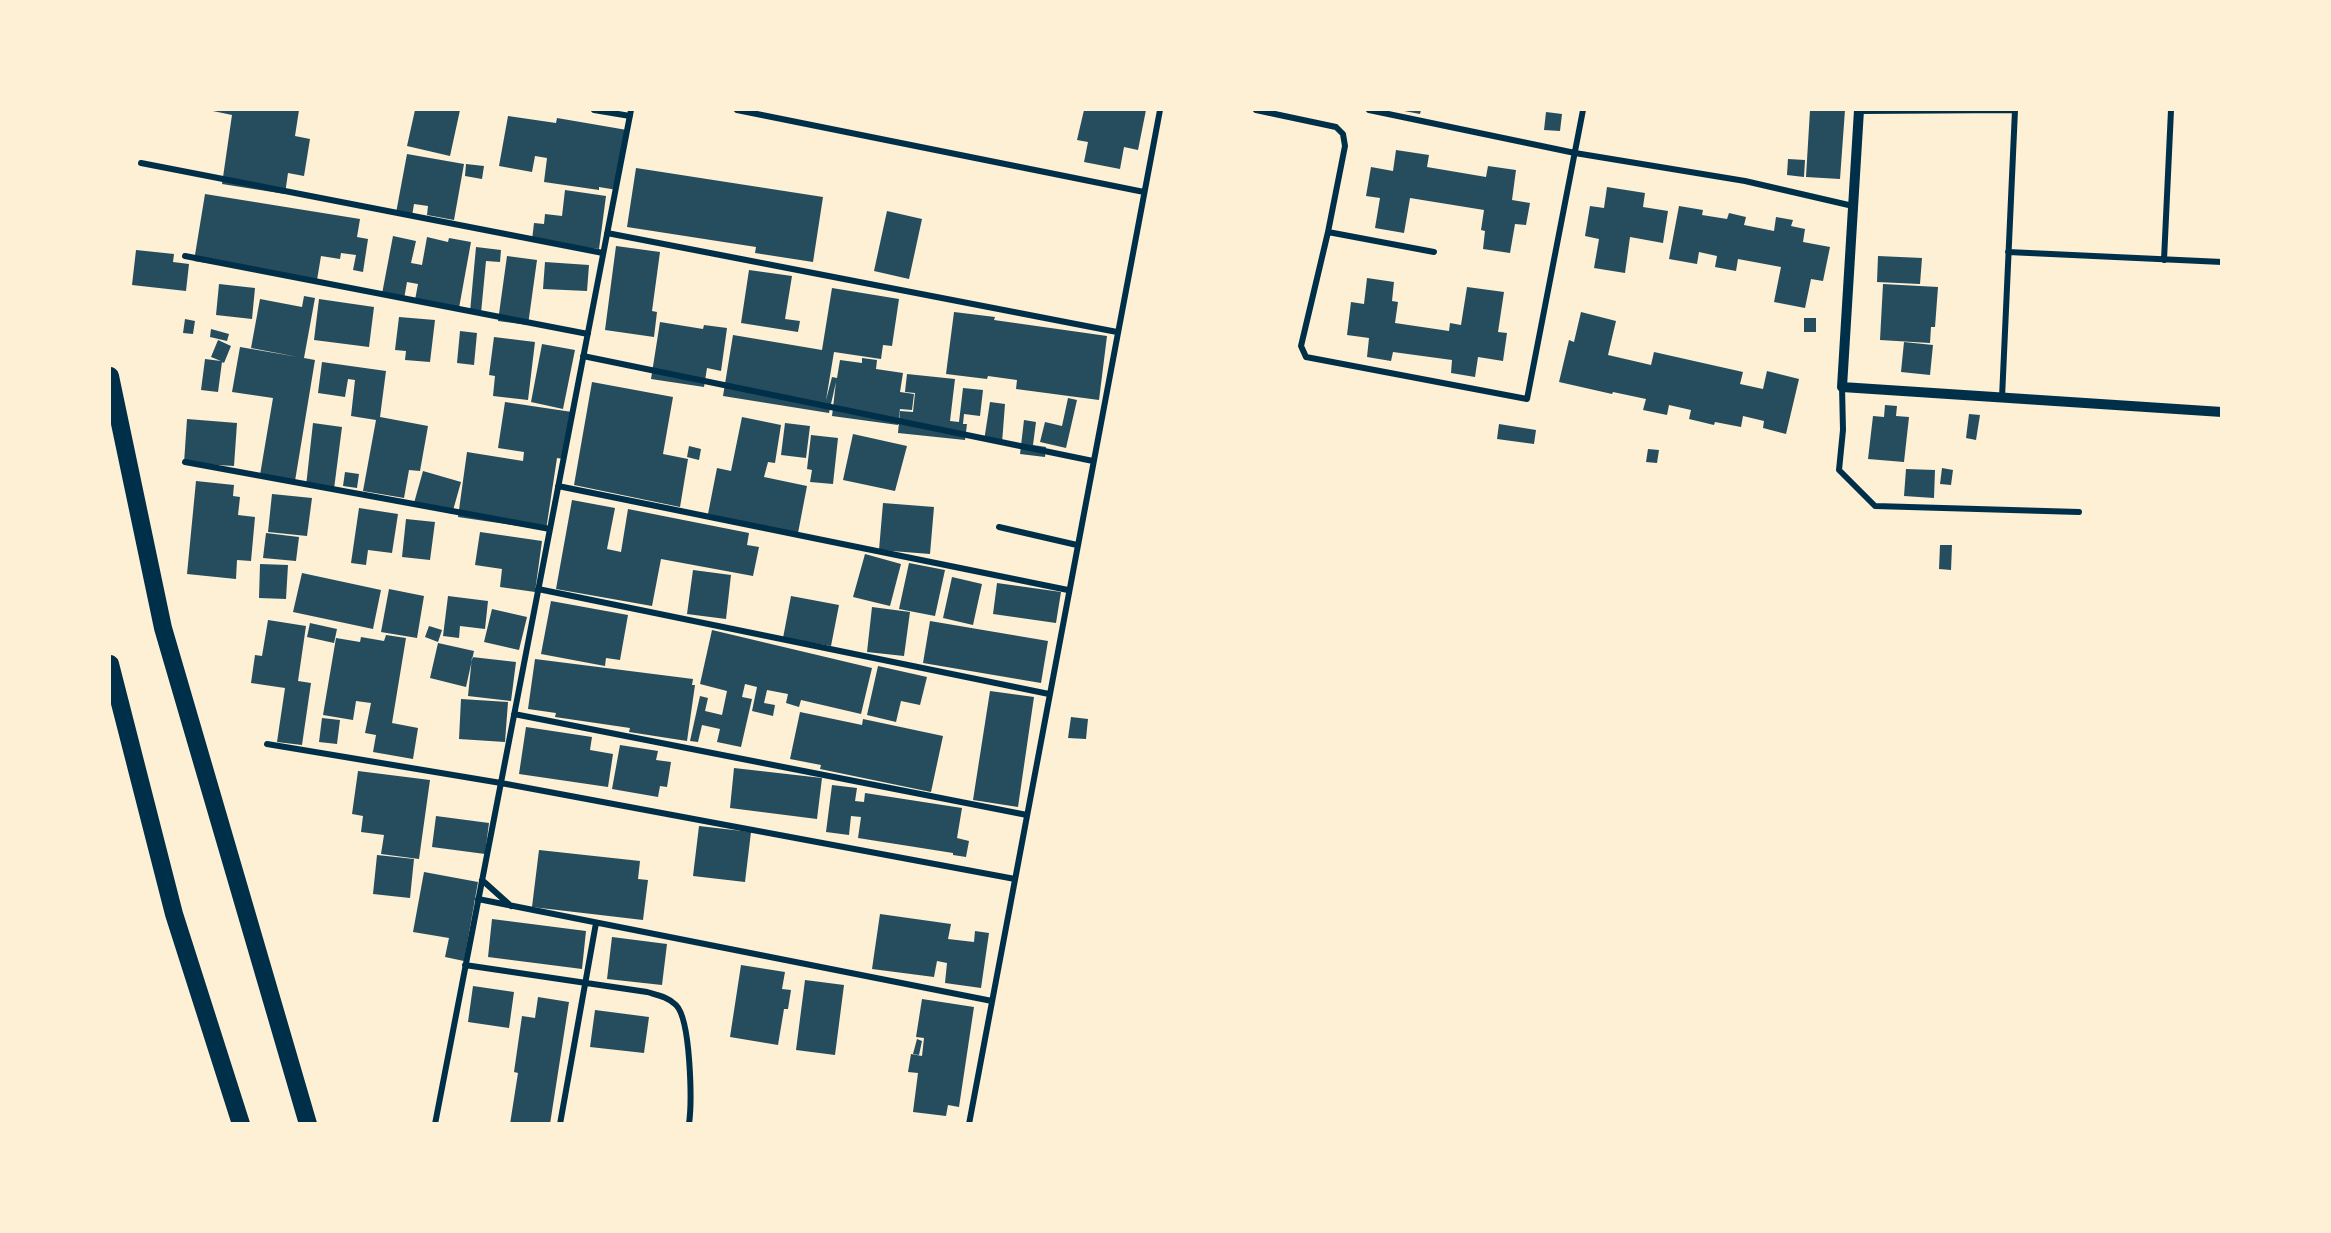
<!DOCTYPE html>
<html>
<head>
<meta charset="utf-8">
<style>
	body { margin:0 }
	#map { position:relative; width:2331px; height:1233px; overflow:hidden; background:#fdf0d5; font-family:"Archivo Narrow",sans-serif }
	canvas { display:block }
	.frame { position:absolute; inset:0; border:111px solid #fdf0d5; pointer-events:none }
</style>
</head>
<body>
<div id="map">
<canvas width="2331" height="1233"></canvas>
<div class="frame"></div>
</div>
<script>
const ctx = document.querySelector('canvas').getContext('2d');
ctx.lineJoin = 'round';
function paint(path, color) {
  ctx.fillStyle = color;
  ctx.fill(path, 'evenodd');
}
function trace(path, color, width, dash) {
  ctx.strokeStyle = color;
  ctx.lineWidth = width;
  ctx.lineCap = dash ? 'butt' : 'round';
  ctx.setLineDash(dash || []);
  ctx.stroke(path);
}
paint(new Path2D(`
	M208,110H299L295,136L310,139L304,176L288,173L285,194L222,184L232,115Z
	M415,110H460L450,156L407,146Z
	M1084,110H1146L1138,150L1124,147L1120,169L1084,162L1088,142L1077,140Z
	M1399,110H1421L1420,114Z
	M1810,110H1845L1840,179L1806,177Z
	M1546,112L1562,114L1560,131L1544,130Z
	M508,116L556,123L557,118L627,130L617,190L599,187V190L544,182L547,158L535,156L532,172L499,166Z
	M1396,150L1429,155L1427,167L1486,177L1488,166L1516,170L1512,200L1530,203L1526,225L1515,224L1510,253L1483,249L1485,231L1481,230L1484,210L1410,198L1404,233L1375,228L1380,198L1366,196L1371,167L1393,171Z
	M407,154L464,164L454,220L427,215L428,206L414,204L412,216L396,213Z
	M1788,159L1805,160L1804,177L1787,175Z
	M466,164L484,166L482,179L465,176Z
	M636,168L823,197L813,262L755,253L756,247L627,227Z
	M1607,187L1645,193L1643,207L1668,211L1663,243L1630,237L1625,273L1594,268L1599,239L1585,236L1590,206L1604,208Z
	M565,190L606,196L599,249L532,240L534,223L544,224L545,214L562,216Z
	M205,194L360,219L357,237L368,239L363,272L353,270L356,255L341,253L340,259L321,256L317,280L194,261Z
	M1679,206L1703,210L1702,215L1727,219L1729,213L1746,217L1744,225L1774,231L1776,217L1793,220L1791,226L1805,229L1803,242L1830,247L1823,281L1811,279L1805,308L1774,302L1781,267L1738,259L1736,271L1715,267L1717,256L1699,252L1697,264L1669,259Z
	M887,211L922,219L909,279L874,271Z
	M393,236L416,241L411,263L422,265L427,237L448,242L449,238L471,242L459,308L415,300L418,284L407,282L404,299L382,294Z
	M616,246L660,252L652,311L657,312L654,337L605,330Z
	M476,247L501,250L500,262L486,261L481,313L470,312Z
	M136,250L174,254L173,262L189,264L186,291L132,285Z
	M507,256L537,260L528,325L498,321Z
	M1878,256L1922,258L1920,284L1877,282Z
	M545,262L589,265L587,291L543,289Z
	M749,270L792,276L785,319L800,321L798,332L741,323Z
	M1367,278L1394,282L1392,301L1398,302L1395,323L1449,331L1450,323L1461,325L1467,287L1504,292L1498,332L1507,333L1503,361L1478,357L1475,377L1451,373L1452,360L1393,352L1391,361L1367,357L1369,338L1347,335L1351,302L1364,304Z
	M219,284L255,288L252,319L216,315Z
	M1883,284L1938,287L1935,327H1931L1930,343L1880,340Z
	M832,288L899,299L892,346L883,345L881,359L834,352L826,400L832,377L837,378L840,360L862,363V358L877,360L876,369L903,373L900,392L914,394L912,410L900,409L898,425L832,416L836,382L829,413L723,396L733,335L822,350Z
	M304,296L315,298L304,358L315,360L295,481L260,475L273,398L232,392L240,347L298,357L251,348L260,299L302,307Z
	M319,299L374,307L369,347L314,340Z
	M954,312L995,317L994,320L1107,336L1099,400L1016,389L1017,380L988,376L987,379L946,374Z
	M1581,312L1616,321L1608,355L1651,365L1654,352L1743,372L1740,384L1763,389L1767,371L1799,379L1786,434L1763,428L1764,421L1743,416L1741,427L1715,422L1714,425L1689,419L1691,410L1669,405L1667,415L1643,410L1646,399L1613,392L1612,394L1559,382L1569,340L1574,342Z
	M399,317L435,320L430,362L405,360L406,351L395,350Z
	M1804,318H1816V332H1804Z
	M185,319L195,321L193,334L183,333Z
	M660,322L703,329L704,325L727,328L721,371L707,368L704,387L651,379Z
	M211,329L229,334L227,341L210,337Z
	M460,331L477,333L474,365L457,363Z
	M494,337L535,342L528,400L493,396L495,376L489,375Z
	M218,340L231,346L224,363L222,362L218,392L201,390L205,359L221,361L211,357Z
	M1904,342L1933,345L1930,375L1901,372Z
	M542,344L575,350L563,409L531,402Z
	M322,362L386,371L380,417L428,426L420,471L409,470L404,498L363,491L376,420L351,416L355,380L348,379L345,397L318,393Z
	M907,374L955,379L950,421L959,422L963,388L983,390L980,416L964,414L963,424H967L965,440L898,433L900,411L913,412L915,393L905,392Z
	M592,382L673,397L663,454L688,459L680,507L574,485Z
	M1068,398L1077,400L1066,448L1040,442L1045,422L1062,426Z
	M505,402L572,412L564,459L557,458L546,530L458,517L467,452L523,461L524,452L498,448Z
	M990,402L1005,404L1002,443L984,441Z
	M1885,405L1897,406L1896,416L1909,417L1904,462L1868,459L1873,416L1884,417Z
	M1969,414L1980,415L1976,440L1966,438Z
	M742,417L781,425L775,463L768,462L764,477L807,486L798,533L708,514L717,468L731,471Z
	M187,419L237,423L234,466L184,463Z
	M1024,420L1036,422L1033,445L1046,447L1045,457L1020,454Z
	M313,423L342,427L334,489L306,486Z
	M785,423L810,426L806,458L781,455Z
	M1499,424L1536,430L1534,444L1497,439Z
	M853,434L907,446L895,491L843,480Z
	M811,435L838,438L833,484L810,482L812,470L807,469Z
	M689,446L701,449L699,460L687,457Z
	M1648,449L1659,450L1657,463L1646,462Z
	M1942,468L1953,470L1951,485L1940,484Z
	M1906,469L1935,470L1934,498L1904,496Z
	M423,471L461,482L452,514L414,503Z
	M345,472L359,474L357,488L343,486Z
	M196,481L234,485L233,496L240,497L238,515L255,517L251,561L237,560L236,579L187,574Z
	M272,494L312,498L307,536L268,532Z
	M572,500L615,508L607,549L621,552L628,509L749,533L747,545L759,547L753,576L661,559L652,606L556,589Z
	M883,503L934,507L930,554L879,550Z
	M359,508L398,514L392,553L368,550L366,565L351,563Z
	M406,519L435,522L430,560L402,557Z
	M480,532L542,541L535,592L500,587L502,569L475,565Z
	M266,533L299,537L296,561L263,558Z
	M1940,545H1952L1951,570L1939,569Z
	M865,554L901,564L890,606L853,597Z
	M909,563L945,570L935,616L899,609Z
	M260,564L288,565L286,599L259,598Z
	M693,570L731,575L726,619L687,614Z
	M302,573L381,590L373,629L293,612Z
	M952,577L982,584L973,625L943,618Z
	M997,583L1061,592L1056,623L993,614Z
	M389,589L424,596L417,638L381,632Z
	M448,596L488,601L485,629L460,626L459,638L443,636Z
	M791,596L839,605L831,646L783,638Z
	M551,601L628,615L620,660L606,658L605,666L541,654Z
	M872,607L910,612L904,656L867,652Z
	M492,609L527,617L519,650L484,642Z
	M268,620L306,626L298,681L311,683L302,745L277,742L285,688L251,683L255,655L262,656Z
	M930,621L1048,641L1041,683L923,663Z
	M310,623L337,629L334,643L307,637Z
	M429,626L442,630L438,642L425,637Z
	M712,630L872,668L861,714L801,700L799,707L786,703L788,694L767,690L764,703L775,705L773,716L752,711L757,687L745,684L742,697L752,699L741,747L717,742L720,729L702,725L698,742L690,741L700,696L708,698L705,711L722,715L727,691L700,684Z
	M386,635L406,638L392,723L418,728L413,759L373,752L376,735L365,733L371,703L356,701L353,720L323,715L336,638L360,642L361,637L384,641Z
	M438,643L474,651L466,687L430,678Z
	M472,657L516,662L511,701L468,696Z
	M535,659L693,679L692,685H695L687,741L629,732L630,728L555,717L556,713L528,709Z
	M878,666L927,677L920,705L901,701L896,722L867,715Z
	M990,691L1034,697L1018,807L973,800Z
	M461,699L508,702L505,742L459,739Z
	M800,712L862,725L863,719L943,736L931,792L820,769L821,765L790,759Z
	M1071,717L1088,719L1086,739L1068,738Z
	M322,718L340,720L337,744L319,742Z
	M526,727L592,737L590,750L613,754L608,787L519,774Z
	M620,745L658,751L656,760L671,762L667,787L660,786L658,797L612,789Z
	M734,768L822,778L817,819L730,808Z
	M358,771L430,780L419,859L381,854L384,835L361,832L363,816L352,814Z
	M832,785L857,788L855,801L864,802L865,793L962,808L957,838L969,841L966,857L953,855V853L858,838L861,817L851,816L849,835L826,832Z
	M436,816L489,823L485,854L432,847Z
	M699,826L751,832L745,882L693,876Z
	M539,850L640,861L638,879L648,880L643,920L532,907Z
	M377,855L414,859L410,898L373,894Z
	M424,872L478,882L464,961L445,957L449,938L413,932Z
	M880,914L951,924L948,939L974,942L975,931L989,933L981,988L945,983L947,963L937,961L934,977L872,969Z
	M492,919L586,931L582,969L488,957Z
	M612,937L667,944L662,985L607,979Z
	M741,965L785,972L782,989L791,990L788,1009H784L778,1045L730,1037Z
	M805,980L844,985L835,1055L796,1050Z
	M473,986L514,992L509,1028L468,1022Z
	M538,997L569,1002L550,1124H510L518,1073L514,1072L522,1016L535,1018Z
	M922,999L974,1007L959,1107L948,1105L946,1116L913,1112L918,1073L908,1072L911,1054L922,1056L924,1038L916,1037Z
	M595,1010L649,1017L644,1053L590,1047Z
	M917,1039L922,1041L919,1055L913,1054Z`), '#264d5e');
trace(new Path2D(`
	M594,110L630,116
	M737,110L1144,192
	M1256,110L1336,127L1343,134L1345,146L1328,232L1434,252
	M1369,110L1575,153L1745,181L1853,206
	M1859,111L2015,110
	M141,163L603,253
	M1328,232L1301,346L1306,357L1527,399L1583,110
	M607,233L1117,332
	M2008,252L2222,262
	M185,256L588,334
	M2164,260L2171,110
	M583,356L1093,461
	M1842,387L1843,430L1839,470L1875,506L2079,512
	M2002,398L2015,110
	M185,462L550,529
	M558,486L1068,590
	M999,527L1077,545
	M538,589L1049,694
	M514,714L1027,815
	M267,744L501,783L1015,879
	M482,880L511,906
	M478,899L992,1001
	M465,965L647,992C657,995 668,997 676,1005C691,1020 692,1102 689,1124
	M435,1124L631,110
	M560,1124L596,923
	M969,1124L1160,110`), '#003049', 6);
trace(new Path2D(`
	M1859,110L1842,387L2222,412`), '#003049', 10);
trace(new Path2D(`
	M110,376L163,628L308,1124
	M110,664L174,914L241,1124`), '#003049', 18);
</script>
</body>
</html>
